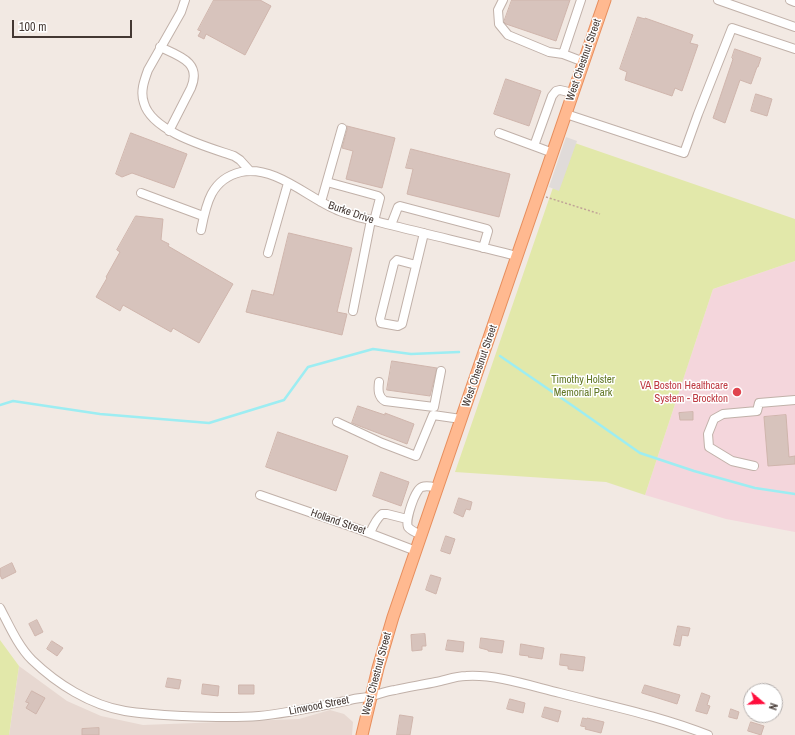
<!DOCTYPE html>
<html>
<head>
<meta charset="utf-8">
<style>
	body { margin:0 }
	#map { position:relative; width:795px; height:735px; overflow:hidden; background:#f2e9e3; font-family:"Archivo Narrow",sans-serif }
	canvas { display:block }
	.north { position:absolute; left:743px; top:683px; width:40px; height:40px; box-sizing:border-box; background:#fff; border:1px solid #b4afad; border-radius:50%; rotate:109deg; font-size:11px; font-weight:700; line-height:16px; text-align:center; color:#443833 }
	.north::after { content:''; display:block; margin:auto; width:14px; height:18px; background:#ff0e3d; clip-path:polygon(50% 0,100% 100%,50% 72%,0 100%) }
	.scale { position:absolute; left:12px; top:20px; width:120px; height:18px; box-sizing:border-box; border:2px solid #443833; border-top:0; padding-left:5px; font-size:12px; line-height:14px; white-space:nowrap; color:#443833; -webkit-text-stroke:3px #fff; paint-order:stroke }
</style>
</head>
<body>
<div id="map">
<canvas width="795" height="735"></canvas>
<div class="north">N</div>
<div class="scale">100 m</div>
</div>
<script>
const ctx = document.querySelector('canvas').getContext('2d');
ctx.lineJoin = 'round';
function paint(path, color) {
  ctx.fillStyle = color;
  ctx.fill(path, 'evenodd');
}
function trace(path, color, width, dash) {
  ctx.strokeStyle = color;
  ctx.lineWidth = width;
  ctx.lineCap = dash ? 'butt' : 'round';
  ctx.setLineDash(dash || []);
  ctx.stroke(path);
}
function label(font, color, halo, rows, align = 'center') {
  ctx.font = font + ' "Archivo Narrow",sans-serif';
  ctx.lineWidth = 3;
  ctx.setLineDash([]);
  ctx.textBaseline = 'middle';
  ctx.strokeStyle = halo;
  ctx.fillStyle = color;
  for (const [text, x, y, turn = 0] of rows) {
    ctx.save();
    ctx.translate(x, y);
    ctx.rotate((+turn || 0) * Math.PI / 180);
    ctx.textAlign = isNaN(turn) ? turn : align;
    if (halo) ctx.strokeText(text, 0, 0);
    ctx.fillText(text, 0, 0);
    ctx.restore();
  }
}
paint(new Path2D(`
	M19,666L67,701L101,716L143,725L299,719L330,710L344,714L353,722L352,735H9Z`), '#e7d8d1');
paint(new Path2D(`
	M795,261V532L726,519L645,495L713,289Z`), '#f4d6dc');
paint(new Path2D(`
	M569,141L795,219V261L713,289L645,495L606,482L455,472Z
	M0,640L19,666L9,735H0Z`), '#e2e8aa');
paint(new Path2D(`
	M566,137L577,141L559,191L549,187Z`), '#e0dbd9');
trace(new Path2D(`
	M500,356L573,406L640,453L694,471L755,488L795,494
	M0,405L13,401L100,414L209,423L284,400L308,367L373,349L411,354L459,352`), '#9dedf2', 2.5);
const building = new Path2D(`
	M214,0H260L271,6L245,55L206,34L204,39L198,36L201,31L198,30Z
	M512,0H570L556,41L506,24L504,22Z
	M638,17L645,19V18L693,35L690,43L698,45L682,91L675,88L672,96L625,80L627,72L620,69Z
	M735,49L761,58L758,67H757L751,84L740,80L725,123L713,118L733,59L732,58Z
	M506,79L541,91L529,126L494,114Z
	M756,94L772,99L767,116L751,111Z
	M347,126L395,138L382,188L346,179L353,151L342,148L347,130Z
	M131,133L187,154L174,188L132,173L122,177L116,174Z
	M411,149L510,174L499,217L407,194L413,169L406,168Z
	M136,216L163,219L161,240L169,244L168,246L233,284L199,343L173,328L171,332L123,305L120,311L96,297L107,278L106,277L120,252L117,250Z
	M289,233L352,248L337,312L347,314L342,335L246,312L252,290L273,295Z
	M392,361L437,368L430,396L387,390Z
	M358,406L385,415V413L414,424L407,444L362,427L352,423Z
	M693,412V420H680L679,413Z
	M786,415L789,457L795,456V464L768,466L764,417Z
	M278,432L348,456L336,491L266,467Z
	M381,472L409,482L401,506L373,496Z
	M459,498L472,502L470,510L466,509L463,517L454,513Z
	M446,536L455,539L450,554L441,551Z
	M12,563L16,572L2,579L0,575V569Z
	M431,575L441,578L436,594L426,590Z
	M37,620L43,632L35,636L29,624Z
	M678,626L690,628L688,636L682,635L680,646L674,645Z
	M425,634L426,646H422V650L412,651L411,635Z
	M481,638L504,641L502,653L488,651V650L480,648Z
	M448,640L464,642L463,652L446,650Z
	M52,641L63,648L57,656L47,649Z
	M521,644L544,648L542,659L528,657L529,656L520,655Z
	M561,654L585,657L583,671L568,669V666L560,665Z
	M168,678L181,680L179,689L166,687Z
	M203,684L219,686L218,696L202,694Z
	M239,685H254V694H239Z
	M645,685L680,695L677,704L642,693Z
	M32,691L45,698L36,714L26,708L29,703L26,702Z
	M702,693L710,696L707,705L710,706L707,714L696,711Z
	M510,699L525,703L523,713L507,709Z
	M545,707L561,711L558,722L542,717Z
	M731,709L739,712L737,719L729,717Z
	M400,715L413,717L410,735H397Z
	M583,718L587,719V718L604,722L601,733L585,729L586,727L581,726Z
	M751,722L764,726L761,735L748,731Z
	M99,728V735H82V729Z`);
paint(building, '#d7c3bc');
trace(building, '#cfb5ac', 1);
const minor = new Path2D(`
	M185,0L181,12L148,70C144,81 140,92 144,103C152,132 208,147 234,156L240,160L250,171
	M503,0L498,10L499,24L508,35L549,52L563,54
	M581,0L563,54L584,62
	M718,0L795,27
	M790,0L795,2
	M160,47C179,56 202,62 191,88L169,131
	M566,114L684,153L698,114L732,28L795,49
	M499,133L553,153
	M534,146L552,96L556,91L560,90L573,93
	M327,182L378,196L380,198L374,221
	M141,193L203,216
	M321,202L342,128
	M391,225L398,207L400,206L487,229L488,231L483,248
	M201,230C206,204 211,179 241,172C274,165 307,197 335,209C342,213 350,214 358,217C372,220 386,224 399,227C439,237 478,246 517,256
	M268,253L288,183
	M416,265L397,260L394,263L380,319L381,323L398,326L402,324L424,233
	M353,311L371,220
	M379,382C378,390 378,397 385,401L434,407L441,371
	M337,422L382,443L416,456L433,415L461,419
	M754,466L732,461L709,447L708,434L714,419L723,414L757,411L759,403L795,400
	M260,495L361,530L416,551
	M370,533C373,526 376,519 382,514H387L407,519
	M422,535C417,533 411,531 408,527C405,520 415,489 422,487C427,485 433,487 438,488
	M0,608C9,625 18,646 32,660C57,684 90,705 125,711C144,714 163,715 182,716C208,717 233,718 259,716C290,713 320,706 350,700C356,698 362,698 369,697C377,695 386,691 395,690C408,687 422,685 436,682C446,680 456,676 466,676C496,674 531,686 560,693C610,706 660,716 708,735`);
const major = new Path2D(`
	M362,735L378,668L393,617L605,0`);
trace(minor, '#c1b1a9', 10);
trace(major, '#e78e5d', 13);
trace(new Path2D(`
	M546,197L600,214`), '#c0a397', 1.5, [2, 2]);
trace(minor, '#fff', 8);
trace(major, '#ffb990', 11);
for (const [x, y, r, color] of [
	[737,392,5,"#e0444e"]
]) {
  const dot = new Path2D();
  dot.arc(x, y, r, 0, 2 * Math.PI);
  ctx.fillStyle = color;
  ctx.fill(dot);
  trace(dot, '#fff', 1.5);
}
label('11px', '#443833', '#fff', [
	["West Chestnut Street",584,60,-71],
	["Burke Drive",351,213,19],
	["West Chestnut Street",480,366,-71],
	["Holland Street",338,522,19],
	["West Chestnut Street",377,674,-75],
	["Linwood Street",319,706,-11]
]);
label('11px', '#617725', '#fff', [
	["Timothy Holster",583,380],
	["Memorial Park",583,393]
]);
label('11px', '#be3a42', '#fff', [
	["VA Boston Healthcare",728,386],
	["System - Brockton",728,399]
], 'right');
</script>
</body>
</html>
